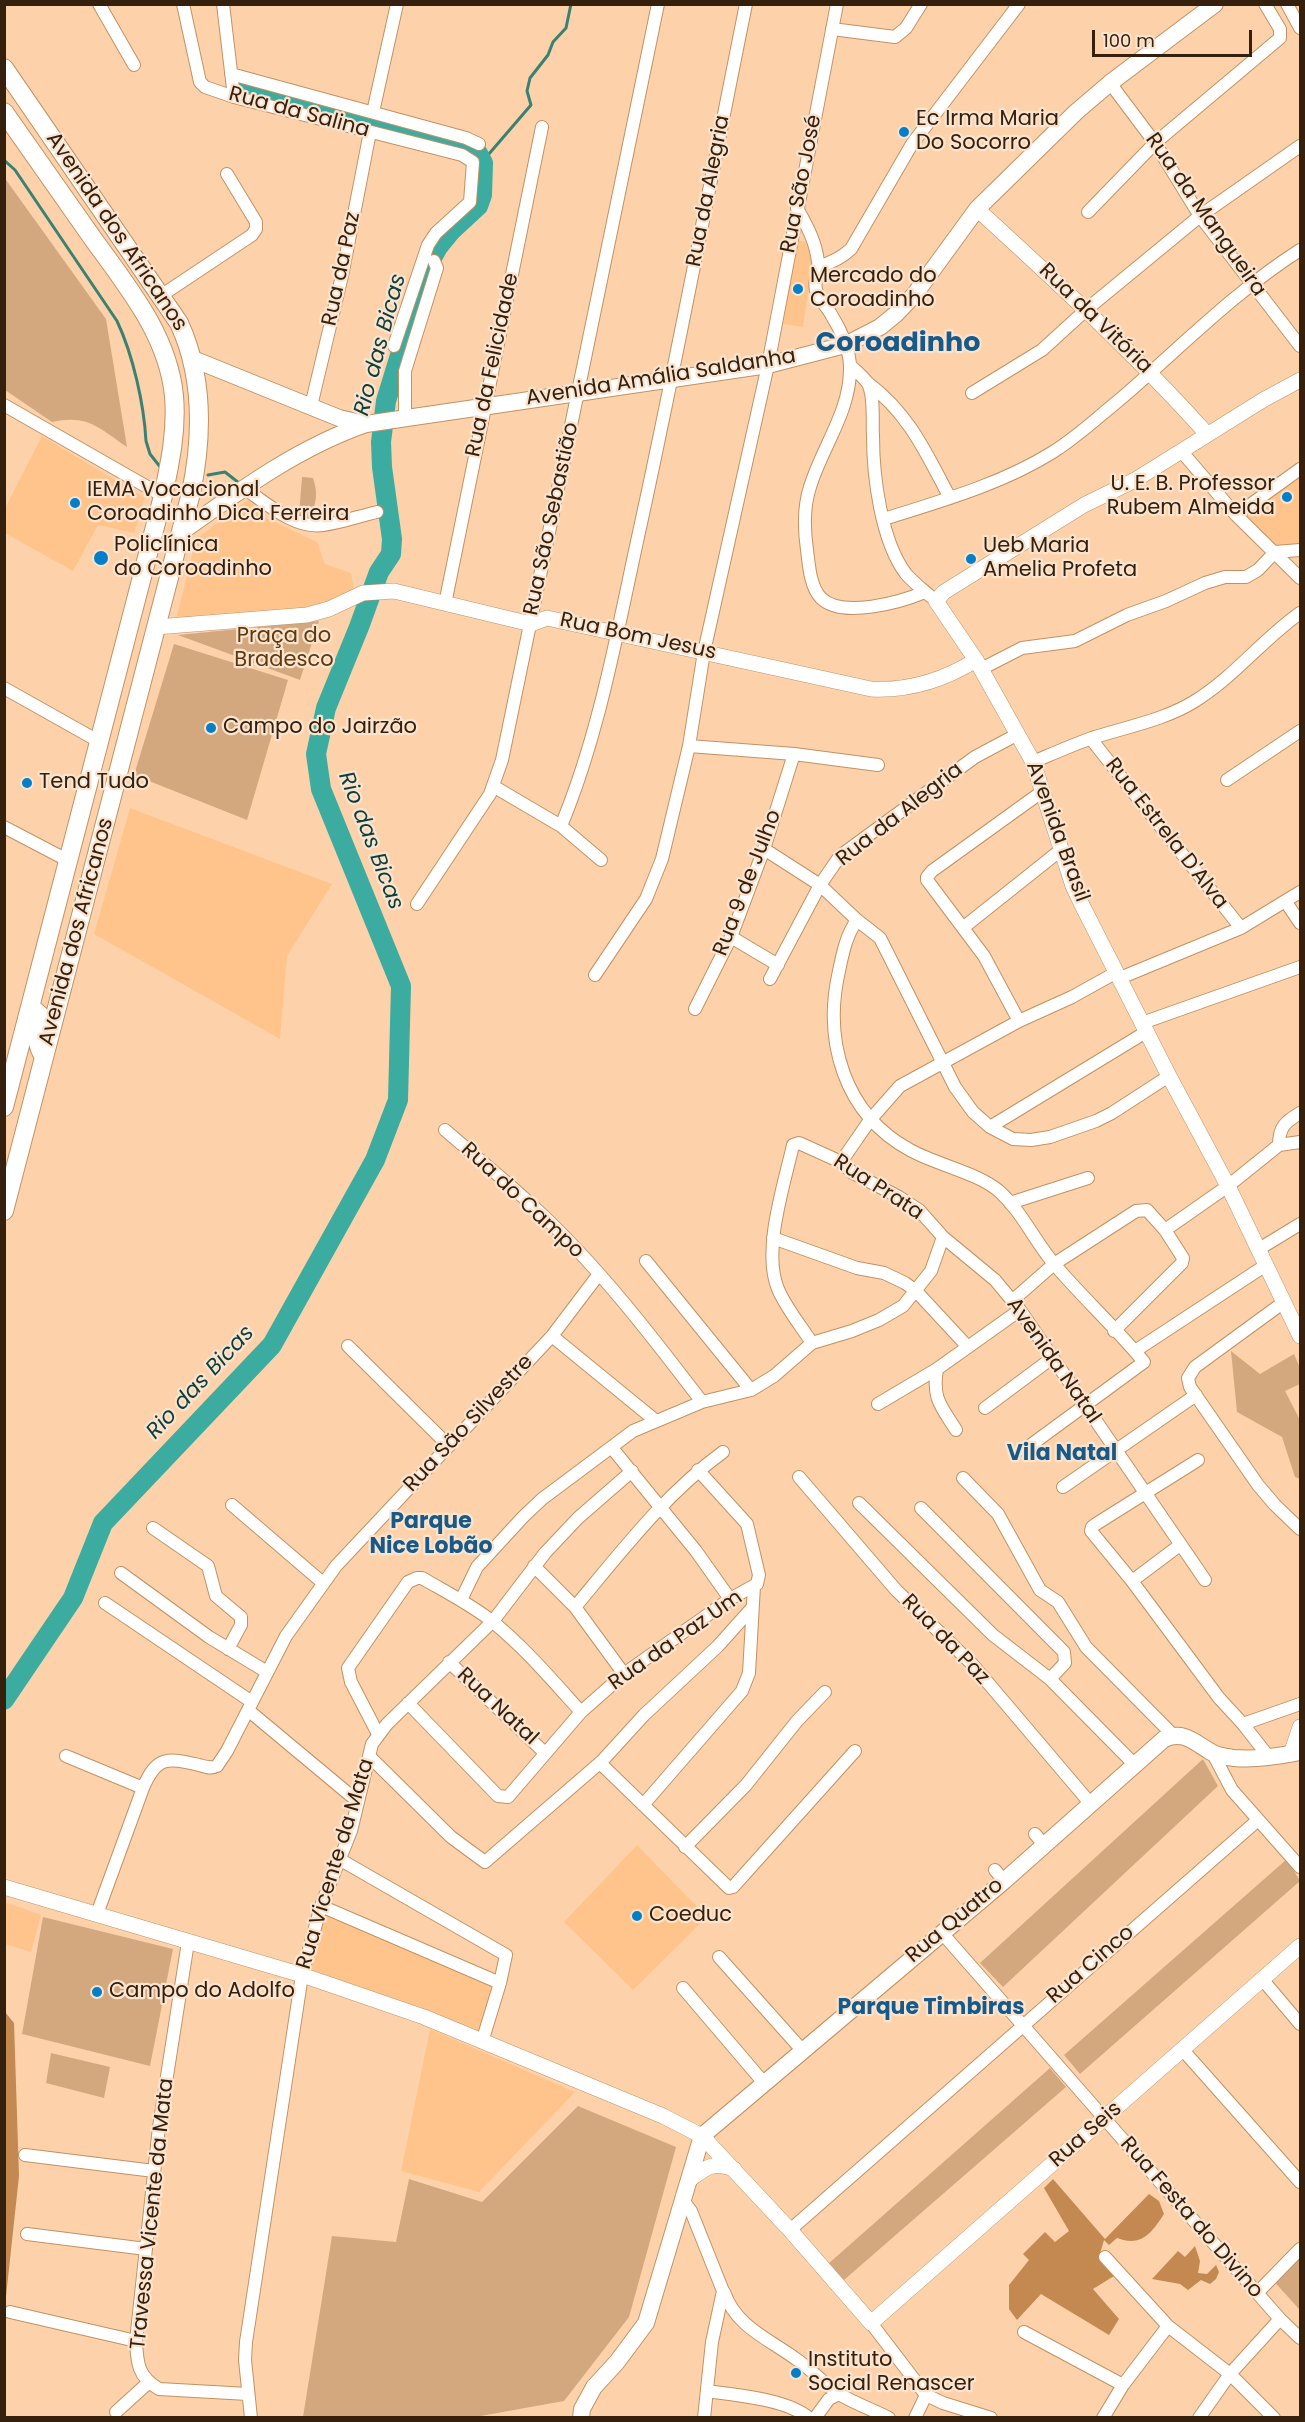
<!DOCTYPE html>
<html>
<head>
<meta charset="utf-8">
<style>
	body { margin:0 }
	#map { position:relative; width:1305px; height:2422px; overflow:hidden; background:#fdd2aa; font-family:Poppins,sans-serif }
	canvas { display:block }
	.frame { position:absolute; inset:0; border:6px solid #34200c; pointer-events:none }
	.scale { position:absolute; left:1092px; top:30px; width:160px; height:27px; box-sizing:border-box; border:3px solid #34200c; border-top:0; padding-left:8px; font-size:18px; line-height:21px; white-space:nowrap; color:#34200c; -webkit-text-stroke:4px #fae4d0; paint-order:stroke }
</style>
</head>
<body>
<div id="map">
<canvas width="1305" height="2422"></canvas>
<div class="frame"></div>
<div class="scale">100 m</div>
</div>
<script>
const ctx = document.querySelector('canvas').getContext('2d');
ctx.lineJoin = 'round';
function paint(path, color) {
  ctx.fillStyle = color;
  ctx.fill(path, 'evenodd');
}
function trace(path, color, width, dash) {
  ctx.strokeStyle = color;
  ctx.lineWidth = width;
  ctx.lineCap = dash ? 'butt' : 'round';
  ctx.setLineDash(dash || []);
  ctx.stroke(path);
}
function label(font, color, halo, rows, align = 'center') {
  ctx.font = font + ' Poppins,sans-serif';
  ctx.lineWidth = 4.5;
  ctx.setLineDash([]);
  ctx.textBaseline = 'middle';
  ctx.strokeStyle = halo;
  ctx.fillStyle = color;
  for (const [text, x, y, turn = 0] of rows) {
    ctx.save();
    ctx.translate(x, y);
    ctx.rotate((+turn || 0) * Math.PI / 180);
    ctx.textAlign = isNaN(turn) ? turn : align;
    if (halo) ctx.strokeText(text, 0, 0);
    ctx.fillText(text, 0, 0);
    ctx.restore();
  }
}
paint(new Path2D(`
	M795,240L808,242L814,254L803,327L783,324Z
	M42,436L145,498L134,533L98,525L73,571L5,533V508Z
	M1300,477V545H1276L1246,516Z
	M249,499L262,516L317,542L325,564L351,573L354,591L314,608L176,619L196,539Z
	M130,808L332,884L287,956L280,1039L94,934Z
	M637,1845L707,1917L633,1990L564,1922Z
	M5,1902L41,1915L31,1952L5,1944Z
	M321,1906L500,1983L482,2042L302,1975Z
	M430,2029L575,2092L479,2192L401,2171Z`), '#ffc48c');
paint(new Path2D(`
	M4,177L106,319L127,447C99,428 88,414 52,422L5,390Z
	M302,477L313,478C319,496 315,502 311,520H306L299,515Z
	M319,621L300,680L178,635Z
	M174,644L288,680L247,820L134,775Z
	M1231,1351L1260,1374L1294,1354L1300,1368V1384L1285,1391L1300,1420V1479L1295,1477L1282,1437L1237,1412Z
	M1203,1759L1218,1786L1003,1987L980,1963Z
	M1287,1859L1300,1881L1080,2074L1064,2055Z
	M43,1917L173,1949L150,2066L22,2034Z
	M51,2053L110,2067L104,2098L46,2083Z
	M1050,2068L1066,2087L844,2280L828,2264Z
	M578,2106L676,2147L629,2317L564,2401L475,2417H303L332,2236L396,2242L409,2179L482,2202Z
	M1300,2250V2308L1299,2309L1270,2277Z`), '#d4a87f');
paint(new Path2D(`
	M5,2012L14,2023L19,2176L5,2306Z
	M1053,2179L1105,2239L1149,2194L1159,2201L1164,2214C1151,2234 1141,2247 1117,2238L1109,2245L1104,2240L1099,2257L1114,2276L1093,2289L1119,2319L1109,2335L1041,2294L1017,2320L1009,2309V2285L1029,2260L1023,2254L1045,2232L1055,2242L1069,2231L1044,2188Z
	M1195,2246L1200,2261L1198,2273L1207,2274L1216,2265L1219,2272L1216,2279L1210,2284L1201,2280L1188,2290L1180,2284L1152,2279L1178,2251L1185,2257Z`), '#c38950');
trace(new Path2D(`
	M4,160L15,170L117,321C133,355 144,404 146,441L150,454L161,468
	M482,162L531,105L527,91L530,78L548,55L553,42L566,28L571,4
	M208,475L225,472L239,483
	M380,513L388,511`), '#398273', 3);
trace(new Path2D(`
	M4,1700L73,1598L103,1523L272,1345L375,1160L398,1100L401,986L321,789L316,754L326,708L359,627L379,572L391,554L392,539L382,467L381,442L386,401L427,267L438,247L451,231L478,206L482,195L483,163L476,150L246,88`), '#3bac9f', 20);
const minor = new Path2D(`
	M99,4L134,65
	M183,4L200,82L205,87L234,97L462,155L473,162L470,202L436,233L428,245L394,346
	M223,4L234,97
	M1287,4L1300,28
	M832,29L895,37L906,28L921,4
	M231,74L466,138L479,144
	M1110,83L1155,143L1200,216L1300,346
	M373,112L397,4
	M797,208C807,226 816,242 818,262C820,273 812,282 817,293C821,302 828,308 832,316C841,330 850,351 850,367C851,411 822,447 810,487C803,508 804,529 807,550C809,565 810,587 821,598C842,619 901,602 925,592
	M1088,212L1155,143L1280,38V29L1265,4
	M819,266C832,263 841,258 851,249L912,144L1019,4
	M162,295L252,235L256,229V222L227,174
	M851,366C856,371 862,376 867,382C875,393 872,423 873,436C873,476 881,541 906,574C913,582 922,589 930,596
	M868,383C910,415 926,453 950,498
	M972,393L1042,350L1087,309L1200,216L1300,146
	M4,405L163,496
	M311,406L342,276L370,132
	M405,419V371L437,268L434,261
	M1182,452L1236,515L1300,578
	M244,488C266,503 294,529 323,525C341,523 359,516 377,512
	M1236,515L1300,469
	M884,519C941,501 1002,484 1053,452C1077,437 1097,418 1118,401C1178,350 1234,292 1300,250
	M445,604L542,127
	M981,669L1022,648L1075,641L1127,615L1166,601L1205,583L1225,577H1246L1258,570L1275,552L1300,550
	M4,688L100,742
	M1091,739L1241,928
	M689,746L794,754L878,765
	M1033,762C1052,754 1072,745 1092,738C1126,727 1165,720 1195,701C1234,677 1263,639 1300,613
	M1227,780L1300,731
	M493,786L561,826L601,860
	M561,826C599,735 617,633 638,537C677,360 710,182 746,4
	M4,827L69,861
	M764,849L820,885L857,920L880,938L955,1087L973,1112L990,1127L1013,1139L1031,1140L1050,1137L1096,1121L1112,1113L1169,1076
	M1286,902L1300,923
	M417,904L490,794L502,760L658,4
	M857,920C846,936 843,952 839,971C823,1041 844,1114 910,1150C937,1165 979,1173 1000,1192C1023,1213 1035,1242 1055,1265C1083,1298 1116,1328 1144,1362L1024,1450
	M964,927L1062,849
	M731,937L778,965
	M595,975L646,899L662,859L689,746L704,652L768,365L837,4
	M1120,978L1241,928L1300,892
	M770,979L820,885L840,856L975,757L1018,734
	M695,1009L731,937L764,849L794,754
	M1019,1021L984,956L927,880V877L932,871L1043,791
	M1142,1023L1300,967
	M990,1127L1146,1032
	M445,1130C475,1156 506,1181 535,1208C598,1266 651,1335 702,1402
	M1279,1145C1279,1127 1285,1122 1300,1113
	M841,1162L870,1120L900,1086L1019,1021L1072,997L1117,972
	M1010,1203L1088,1178
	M1165,1230L1228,1186L1279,1145L1300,1142
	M773,1238L857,1268L884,1273L905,1283L916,1291L967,1346
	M1259,1249L1300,1224
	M646,1261L751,1390
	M1013,1300L1054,1264L1136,1211L1147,1210L1165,1230L1183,1258L1182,1263L1114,1331
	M1284,1302L1195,1367L1188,1378L1190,1387L1258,1485L1275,1505L1300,1529
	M552,1336L656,1421
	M812,1343C801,1326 786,1308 778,1289C762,1251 784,1185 793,1145L799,1143L841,1162L853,1173L899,1197L919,1210L943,1237L995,1280L1020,1310L1205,1580
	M348,1346L449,1446
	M1135,1351L1266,1265
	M937,1369C932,1399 941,1406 956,1430
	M878,1404L937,1369L1020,1310
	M985,1408L1052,1358
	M612,1448L696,1551L730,1599
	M1198,1460L1096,1524L1092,1527L1091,1531L1132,1581L1219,1698L1243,1724L1300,1704
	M799,1477L896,1590L972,1664L1090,1803
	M963,1478L998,1514L1040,1590L1058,1602L1086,1647L1173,1735
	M1063,1487L1196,1395
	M859,1503L993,1635L1050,1679L1134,1764
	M232,1505L323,1583
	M921,1508L1064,1652L1065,1663L1050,1679
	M153,1528L208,1566L216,1596L241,1617V1625L228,1649
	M534,1566L575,1607L624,1674
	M121,1573L209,1637L267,1672
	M1132,1581L1180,1545
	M461,1600L477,1567L523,1517L542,1499L633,1431L702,1402L751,1390L774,1376L812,1343L852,1331L879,1320L903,1306L931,1271L943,1237
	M105,1603L252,1702
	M575,1607C621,1552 665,1494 723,1452
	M449,1662L545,1753
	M408,1703L498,1796L508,1797L581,1712L624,1674L730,1599L757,1584L759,1575L747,1524L698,1470
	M248,1710L356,1800
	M1243,1724L1268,1756
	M378,1734L351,1682L348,1668L408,1582L417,1578H422C446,1592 472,1605 493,1622C526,1649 553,1681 581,1712
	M1213,1754L1232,1790L1300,1867
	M66,1756L143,1788
	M369,1756L451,1837L485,1862L602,1761L644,1715L718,1646L752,1608
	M600,1763L729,1888L733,1887L855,1751
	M643,1805L742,1691L749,1673L754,1586
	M1035,1834L1044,1845
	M685,1847L746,1785L797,1721L825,1692
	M339,1859L506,1955L500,1983L482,2042
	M995,1870L1004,1881
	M321,1906L500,1983
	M97,1914L143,1788C157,1755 168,1758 199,1765C206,1767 211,1769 217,1766L227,1751L286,1636L336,1566L552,1336L599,1274
	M942,1933L1280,2319L1300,2338
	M188,1942L159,2127L136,2341C137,2363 138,2377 159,2389L248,2394
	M719,1957L802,2050
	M1262,1979L1300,2024
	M683,1988L764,2083
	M1182,2049L1300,2182
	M25,2155L154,2171
	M683,2200L691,2211L723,2291L712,2342L704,2418
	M790,2230L1258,1820
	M27,2234L146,2249
	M1105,2257L1168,2326L1230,2374L1274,2418
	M724,2292C736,2327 769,2339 796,2359C811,2369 824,2384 839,2394C854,2403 873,2410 889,2418
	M1258,2292L1300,2249
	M10,2312L136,2341
	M871,2323L926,2395L943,2403L991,2418
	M1024,2332L1123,2385
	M707,2391C735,2395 787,2399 809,2418
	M116,2412L148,2383
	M251,2418L245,2360L246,2342L302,1975L321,1906L351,1831L372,1744L387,1724L493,1621L545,1553L578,1518L632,1471
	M815,2418L829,2399L839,2394
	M915,2418L926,2395
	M1103,2418L1123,2385L1168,2326
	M1199,2418L1230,2374L1280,2319`);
const tertiary = new Path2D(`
	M977,209C1057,282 1135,354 1207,434
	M1300,380L1263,400L1135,480L1084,505L944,592L936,601L976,660L1033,762L1073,886L1082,905L1169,1076L1228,1186L1300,1336
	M156,627L307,615L329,609L363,593L394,591L531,624L547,618L871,689C909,691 944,680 976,660
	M1291,1754L1300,1727
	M4,1887L302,1975L424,2017L663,2116L702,2136L790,2230L871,2323L1300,1946
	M689,2180C707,2167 712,2161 734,2169`);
const secondary = new Path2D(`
	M193,359L339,418L365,424
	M180,533C239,491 297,448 366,424L768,365L845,345L880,327L896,314L915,294L977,209L1076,112L1110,83L1215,4
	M581,2418L582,2409L594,2387L617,2362L646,2323L702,2136L1004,1881L1164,1739C1183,1730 1194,1742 1211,1752C1217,1756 1227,1757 1234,1758C1255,1760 1280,1756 1300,1752`);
const primary = new Path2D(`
	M4,68L179,323C204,377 203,435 191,493L4,1211
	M4,112C33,154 62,195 91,236C126,285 168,334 174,396C177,430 170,463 163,496L4,1107
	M33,1009L40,1015C40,1034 33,1039 44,1057`);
trace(minor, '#c39161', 14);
trace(tertiary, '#c39161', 16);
trace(secondary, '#c39161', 18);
trace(primary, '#c39161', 20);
trace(minor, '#fff', 12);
trace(tertiary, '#fff', 15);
trace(secondary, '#fff', 16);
trace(primary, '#fff', 18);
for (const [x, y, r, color] of [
	[904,132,6,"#027fc8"],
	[798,289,6,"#027fc8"],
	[1287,497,6,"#027fc8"],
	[75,503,6,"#027fc8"],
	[101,558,8,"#027fc8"],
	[971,559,6,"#027fc8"],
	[211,728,6,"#027fc8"],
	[27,783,6,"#027fc8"],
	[637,1916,6,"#027fc8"],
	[97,1992,6,"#027fc8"],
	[796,2373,6,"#027fc8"]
]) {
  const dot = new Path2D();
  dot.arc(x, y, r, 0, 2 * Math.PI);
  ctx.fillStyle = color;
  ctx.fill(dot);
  trace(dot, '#fae4d0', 2);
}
label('21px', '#34200c', '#fae4d0', [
	["Rua da Salina",299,113,15],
	["Rua São José",802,184,-79],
	["Rua da Alegria",709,191,-79],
	["Rua da Mangueira",1205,215,55],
	["Avenida dos Africanos",116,232,56],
	["Rua da Paz",342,269,-78],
	["Rua da Vitória",1095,319,44],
	["Rua da Felicidade",493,365,-78],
	["Avenida Amália Saldanha",661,378,-9],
	["Rua São Sebastião",552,519,-78],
	["Rua Bom Jesus",638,637,12],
	["Rua da Alegria",900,815,-38],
	["Avenida Brasil",1057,832,70],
	["Rua Estrela D'Alva",1166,834,52],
	["Rua 9 de Julho",748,883,-69],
	["Avenida dos Africanos",77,932,-75],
	["Rua Prata",878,1188,33],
	["Rua do Campo",522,1201,43],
	["Avenida Natal",1053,1361,55],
	["Rua São Silvestre",469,1424,-47],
	["Rua da Paz",945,1640,46],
	["Rua da Paz Um",676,1641,-35],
	["Rua Natal",497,1707,43],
	["Rua Vicente da Mata",336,1864,-73],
	["Rua Quatro",955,1921,-40],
	["Rua Cinco",1091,1965,-41],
	["Rua Seis",1086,2135,-41],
	["Travessa Vicente da Mata",153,2214,-84],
	["Rua Festa do Divino",1191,2218,49]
]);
label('21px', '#34200c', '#fae4d0', [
	["Ec Irma Maria",916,120],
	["Do Socorro",916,144],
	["Mercado do",810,277],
	["Coroadinho",810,301],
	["U. E. B. Professor",1275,485,"right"],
	["Rubem Almeida",1275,509,"right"],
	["IEMA Vocacional",87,491],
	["Coroadinho Dica Ferreira",87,515],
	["Policlínica",114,546],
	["do Coroadinho",114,570],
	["Ueb Maria",983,547],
	["Amelia Profeta",983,571],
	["Campo do Jairzão",223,728],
	["Tend Tudo",39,783],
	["Coeduc",649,1916],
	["Campo do Adolfo",109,1992],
	["Instituto",808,2361],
	["Social Renascer",808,2385]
], 'left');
label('21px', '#5f390a', '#fae4d0', [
	["Praça do",284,637],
	["Bradesco",284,661]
]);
label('italic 22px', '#0c3f3a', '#fae4d0', [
	["Rio das Bicas",381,345,-75],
	["Rio das Bicas",370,841,69],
	["Rio das Bicas",201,1383,-47]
]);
label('bold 22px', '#175988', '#fae4d0', [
	["Vila Natal",1062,1454],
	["Parque",431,1522],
	["Nice Lobão",431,1547],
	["Parque Timbiras",931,2008]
]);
label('bold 27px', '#175988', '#fae4d0', [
	["Coroadinho",898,344]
]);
</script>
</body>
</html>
